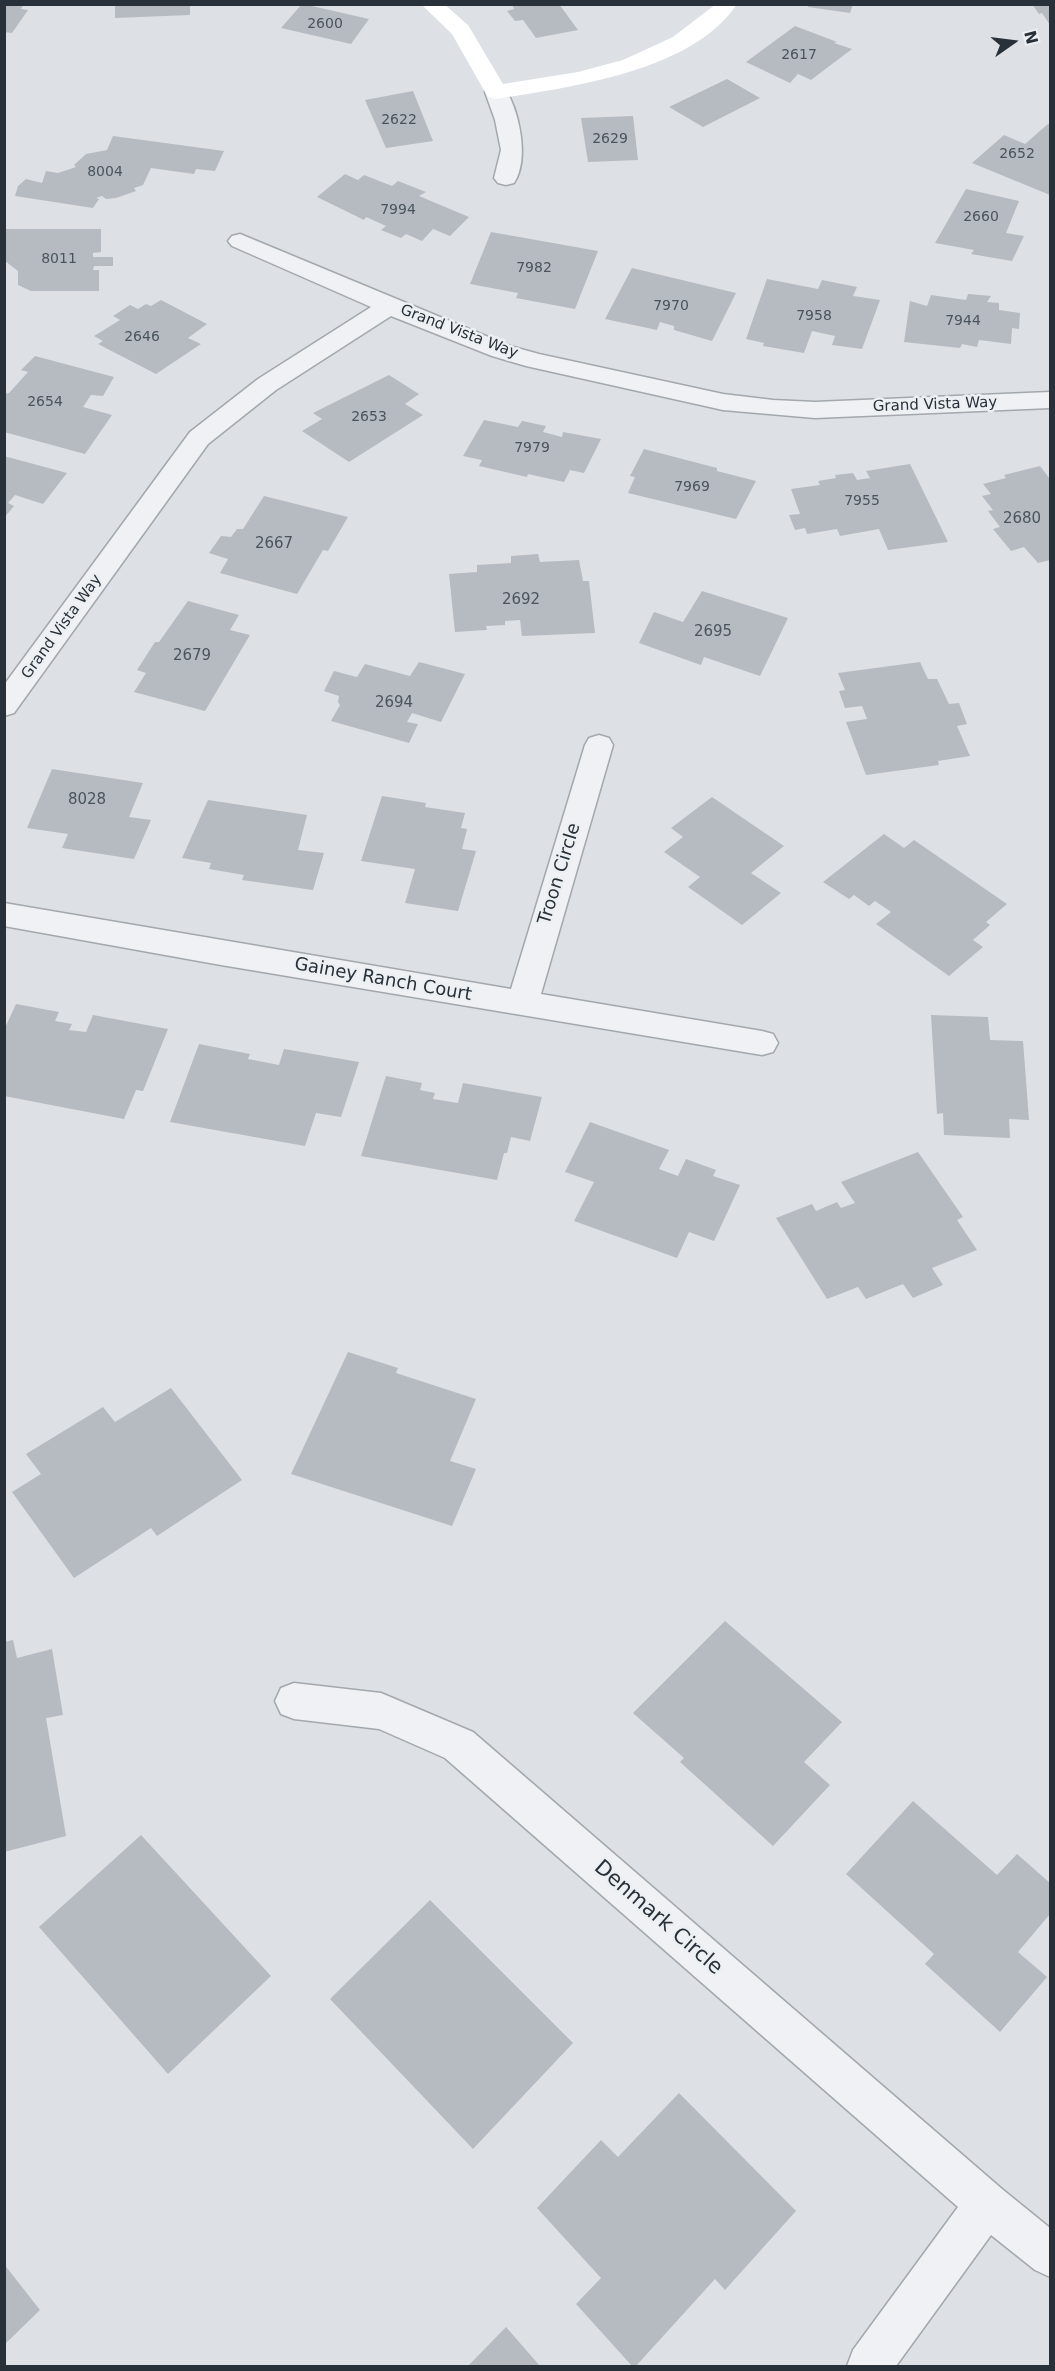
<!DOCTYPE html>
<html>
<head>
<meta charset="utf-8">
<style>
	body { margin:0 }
	#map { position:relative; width:1055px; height:2371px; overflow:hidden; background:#dde1e5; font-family:"DejaVu Sans",sans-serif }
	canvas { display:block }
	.frame { position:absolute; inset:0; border:6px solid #28303a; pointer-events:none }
	.north { position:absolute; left:983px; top:12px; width:60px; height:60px; -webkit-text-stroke:4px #ecf0f3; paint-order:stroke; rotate:76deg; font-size:16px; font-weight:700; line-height:24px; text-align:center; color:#28303a }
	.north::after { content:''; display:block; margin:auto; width:21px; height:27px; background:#28303a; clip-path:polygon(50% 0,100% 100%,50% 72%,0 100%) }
</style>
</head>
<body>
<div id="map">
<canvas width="1055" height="2371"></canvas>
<div class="frame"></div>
<div class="north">N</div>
</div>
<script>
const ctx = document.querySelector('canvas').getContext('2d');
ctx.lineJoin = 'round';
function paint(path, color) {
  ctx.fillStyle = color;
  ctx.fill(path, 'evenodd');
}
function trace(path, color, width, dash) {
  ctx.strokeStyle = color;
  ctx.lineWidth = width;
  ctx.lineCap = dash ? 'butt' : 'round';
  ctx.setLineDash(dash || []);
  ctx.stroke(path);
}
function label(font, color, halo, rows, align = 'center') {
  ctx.font = font + ' "DejaVu Sans",sans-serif';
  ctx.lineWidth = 5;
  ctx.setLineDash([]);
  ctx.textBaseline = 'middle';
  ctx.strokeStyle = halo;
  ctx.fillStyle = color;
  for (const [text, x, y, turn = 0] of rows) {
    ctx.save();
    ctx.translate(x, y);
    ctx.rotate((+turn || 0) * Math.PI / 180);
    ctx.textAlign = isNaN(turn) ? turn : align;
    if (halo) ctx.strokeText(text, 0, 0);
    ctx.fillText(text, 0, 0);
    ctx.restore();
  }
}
paint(new Path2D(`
	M4,4H24L21,9L28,10L12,33L4,32Z
	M302,4H303L369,19L351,44L281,28Z
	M512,4H559L578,30L536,38L523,20L515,21L507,11L514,9Z
	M809,4H853L850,13L808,7Z
	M1032,4H1050V25L1042,13L1039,14Z
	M115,5H190V15L115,18Z
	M795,26L837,42L834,43L852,49L811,80L798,74L790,83L746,62Z
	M727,79L760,98L703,127L669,107Z
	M413,91L433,141L386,148L365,100Z
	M633,116L638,160L588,162L581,118Z
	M1048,124L1050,125V195L972,163L1004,135L1025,144Z
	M113,136L224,151L215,171L196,169L194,174L151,168L143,185L134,188L136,191L116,198L106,199L102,196L96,198L99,199L93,208L15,196L18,186L26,179L42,183L46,171L58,173L76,167L74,165L86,154L107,150Z
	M345,174L358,180L364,175L392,186L398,181L426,192L419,196L469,217L450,236L433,229L422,241L406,234L401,238L381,230L386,226L366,217L364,220L317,197Z
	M966,189L1019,201L1006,233L1024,236L1012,261L971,254L974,250L935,243Z
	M4,229H101V252L93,253V257H113V266H94L93,270H99V291H31L18,285V271L5,261Z
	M491,232L598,251L575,309L516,298L518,293L470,284Z
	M632,268L736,293L712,341L674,330V326L660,322L657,330L605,319Z
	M767,279L818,289L822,280L857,287L853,296L880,300L862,349L832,345L835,336L812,331L804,353L763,346L764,343L746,339Z
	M968,294L991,296L987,302L999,303V310L1020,313L1019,329L1012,328L1011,344L979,340L977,347L962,344L960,348L904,342L910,301L927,306L931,295L966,300Z
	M161,300L207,324L188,338L201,344L156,374L98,344L103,341L94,336L120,320L113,316L130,305L138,309L146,304L151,306Z
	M35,356L114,377L103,396L91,395L83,407L112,415L85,454L4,432V394L9,393L28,372L21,370Z
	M389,375L419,394L405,404L423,415L349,462L302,431L322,419L313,413Z
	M484,420L518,427L522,421L546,426L543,432L562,437L563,432L601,439L584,473L570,470L564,482L528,474L527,477L479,466L482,460L463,456Z
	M644,449L717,468V471L756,481L736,519L628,493L635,477L630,476Z
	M4,456L67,473L43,504L15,495L8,503L14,506L4,518Z
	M910,464L948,542L888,550L879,529L840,536L837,529L807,534L805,528L795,530L789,515L800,514L791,489L820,485L818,481L836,478L835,475L853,473L857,480L870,478L866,471Z
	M1040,466L1050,479V560L1038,563L1024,547L1011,551L993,529L1000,527L988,511L993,510L982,496L991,494L983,484L1006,478L1004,475Z
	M264,496L348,517L328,551L323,550L297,594L220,573L228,559L209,553L221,536L231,537L237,529H243Z
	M538,554L540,562L579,560L583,581H589L595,633L522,636L520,620L505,621V625L486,626L487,630L455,632L449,574L477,572V565L511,563V556Z
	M702,591L788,618L760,676L704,657L701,665L639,643L654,612L683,622Z
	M188,601L239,615L230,630L250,635L205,711L134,692L146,673L137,670L155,642H159Z
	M419,662L465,674L441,722L412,713L407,722L418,724L409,743L331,721L340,705L338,702L339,696L324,691L334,671L357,677L365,664L410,676Z
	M920,662L928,679H937L949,704L959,703L967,724L957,726L970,756L938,761L939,765L866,775L846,722L867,719L862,706L845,708L839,691L845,690L838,673Z
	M52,769L143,783L129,817L151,820L134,859L62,848L68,834L27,828Z
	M382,796L426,803L425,807L465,813L461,828L467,829L462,849L476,851L458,911L405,903L415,869L361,861Z
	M712,797L784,846L751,873L781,893L742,925L688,887L700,877L664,852L683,837L671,828Z
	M208,800L307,815L298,850L324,853L313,890L242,880L244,875L209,869L211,863L182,858Z
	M884,834L904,848L914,840L1007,904L986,922L990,925L973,940L983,947L949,976L876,924L891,912L875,901L869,906L854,895L849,899L823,882Z
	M16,1004L59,1012L55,1021L72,1024L69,1030L86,1032L93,1015L168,1029L143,1091L136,1090L124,1119L4,1096V1030Z
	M931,1015L988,1017L990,1040L1023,1041L1029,1120L1009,1119L1010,1138L944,1135L943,1113L937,1114Z
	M199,1044L250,1054L248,1059L279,1065L284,1049L359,1062L341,1117L316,1113L305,1146L170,1122Z
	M386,1076L422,1083L420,1090L435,1093L433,1099L458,1103L463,1083L542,1097L530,1141L511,1137L507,1153H504L497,1180L361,1156Z
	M590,1122L669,1150L659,1169L678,1176L686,1159L716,1170L713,1176L740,1185L714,1241L689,1232L677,1258L574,1221L594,1182L565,1172Z
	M918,1152L963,1217L957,1220L977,1250L932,1268L943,1285L913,1298L903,1284L866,1299L858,1287L827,1299L776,1218L812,1204L816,1211L837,1202L841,1208L855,1203L841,1182Z
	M348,1352L398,1368L396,1373L476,1399L450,1461L476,1469L452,1526L291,1474Z
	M171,1388L242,1480L157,1536L151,1528L74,1578L12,1492L41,1474L26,1454L103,1407L115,1422Z
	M725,1621L842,1722L804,1762L830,1785L773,1846L680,1762L684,1758L633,1713Z
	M13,1640L17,1658L52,1649L63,1715L46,1718L66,1836L4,1852V1642Z
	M913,1801L997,1875L1017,1854L1050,1883V1914L1018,1952L1047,1977L1000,2032L925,1964L934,1954L846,1874Z
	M141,1835L271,1976L168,2074L39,1927Z
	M430,1900L573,2043L473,2149L330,1999Z
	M679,2093L796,2211L725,2290L715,2279L636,2366H632L576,2304L601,2278L537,2208L601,2140L618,2157Z
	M4,2264L40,2310L4,2345Z
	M506,2327L540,2366H468Z`), '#b5bbc1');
const street = new Path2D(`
	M496,85L504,87C519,109 530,159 514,183L506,185L498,183L494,178L501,150L495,120L485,92L488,87Z
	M240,234L510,346L539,354L723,394L773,400L815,402L1050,392V408L815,418L723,410L526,366L492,356L391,316L276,390L208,444L14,713L4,716V685L190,432L258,379L371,307L232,246L228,241L232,236Z
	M599,735L609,738L613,745L541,994L762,1031L773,1034L778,1043L773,1052L762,1055L221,965L4,926V903L511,989L585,745L589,738Z
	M294,1683L381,1693L473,1732L1002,2189L1050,2228V2277L1035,2270L991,2235L896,2366H847L853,2350L958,2207L445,1758L379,1729L294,1719L281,1714L275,1701L281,1688Z`);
trace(street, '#a3a8ae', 3);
paint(street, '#eff1f4');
paint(new Path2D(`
	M421,4H444L468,25L503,84L578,72L623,60L673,37L716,4H737C692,72 570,87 496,99L488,97L485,92L452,34Z`), '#fff');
label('14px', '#4b535c', null, [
	["2600",325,24],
	["2617",799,55],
	["2622",399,120],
	["2629",610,139],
	["2652",1017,154],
	["8004",105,172],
	["7994",398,210],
	["2660",981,217],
	["8011",59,259],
	["7982",534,268],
	["7970",671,306],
	["7958",814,316],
	["7944",963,321],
	["2646",142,337],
	["2654",45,402],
	["2653",369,417],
	["7979",532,448],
	["7969",692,487],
	["7955",862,501]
]);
label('15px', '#28303a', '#ecf0f3', [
	["Grand Vista Way",459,332,21],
	["Grand Vista Way",935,405,-2],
	["Grand Vista Way",62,627,-54]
]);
label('15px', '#4b535c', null, [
	["2680",1022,519],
	["2667",274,544],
	["2692",521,600],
	["2695",713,632],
	["2679",192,656],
	["2694",394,703],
	["8028",87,800]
]);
label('18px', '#28303a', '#ecf0f3', [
	["Troon Circle",560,874,-73],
	["Gainey Ranch Court",383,980,10]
]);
label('21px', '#28303a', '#ecf0f3', [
	["Denmark Circle",658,1918,41]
]);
</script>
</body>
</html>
